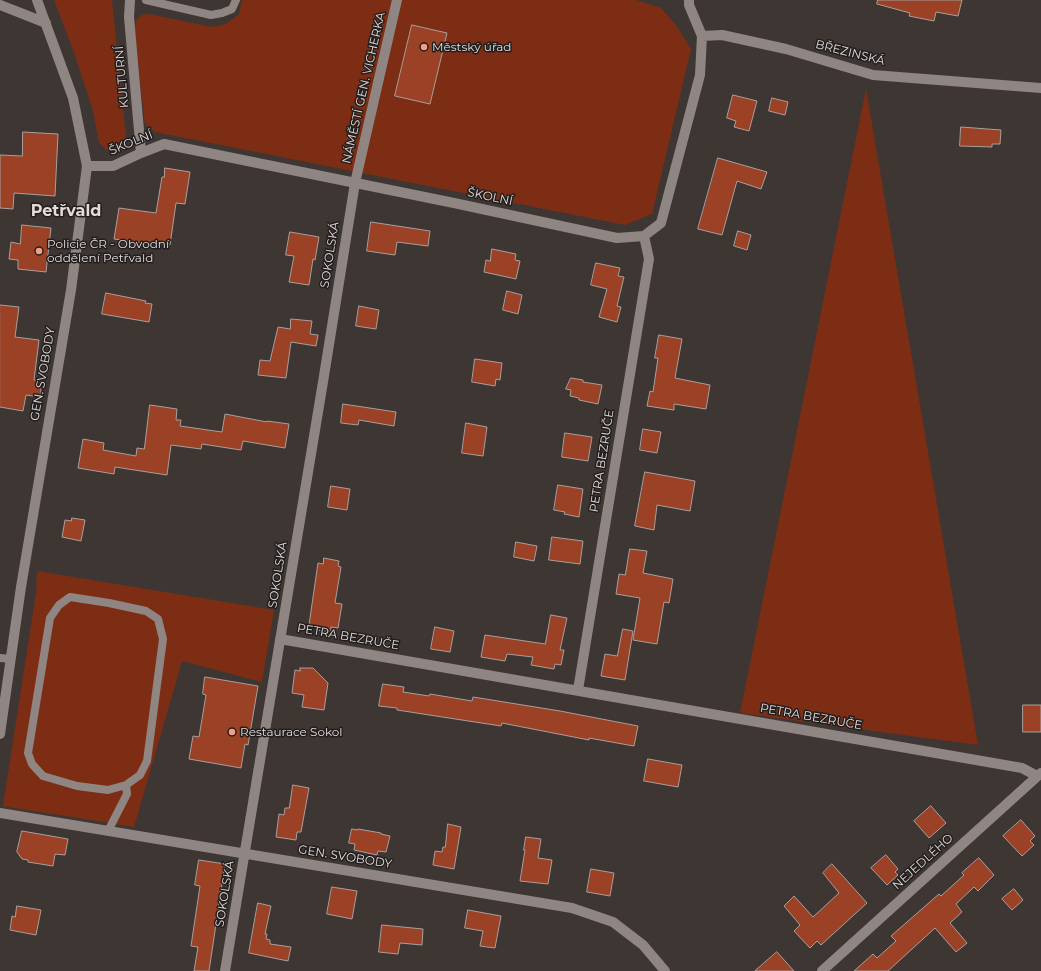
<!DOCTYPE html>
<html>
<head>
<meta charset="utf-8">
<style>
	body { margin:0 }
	canvas { display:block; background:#3d3633 }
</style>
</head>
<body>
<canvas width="1041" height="971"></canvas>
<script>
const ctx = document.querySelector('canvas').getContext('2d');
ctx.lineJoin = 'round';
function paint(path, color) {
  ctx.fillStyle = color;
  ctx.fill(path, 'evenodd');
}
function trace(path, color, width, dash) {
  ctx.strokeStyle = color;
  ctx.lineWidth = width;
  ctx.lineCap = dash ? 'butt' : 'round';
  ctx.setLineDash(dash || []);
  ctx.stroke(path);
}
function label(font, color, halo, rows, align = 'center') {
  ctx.font = font + ' Montserrat,sans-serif';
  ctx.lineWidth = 3;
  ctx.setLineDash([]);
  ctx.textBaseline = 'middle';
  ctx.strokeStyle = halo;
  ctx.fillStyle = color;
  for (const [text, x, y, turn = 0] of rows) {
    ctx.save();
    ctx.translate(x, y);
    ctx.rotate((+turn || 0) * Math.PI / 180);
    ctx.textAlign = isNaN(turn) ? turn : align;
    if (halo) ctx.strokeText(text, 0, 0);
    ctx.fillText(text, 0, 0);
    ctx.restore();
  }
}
paint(new Path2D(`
	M54,0H112L126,137L122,150L109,152L99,143L93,111L75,55Z
	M242,0H636L661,8L676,25L691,49L652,214L625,225L155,132L145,124L134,29L137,19L142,15L149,14L212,27L226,24L239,14Z
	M866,89L978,745L740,713Z
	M37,571L274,610L262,682L182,661L134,827L3,806L36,593Z`), '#7d2d13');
const building = new Path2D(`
	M878,0H962L958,16L936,12L934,21L909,16L910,13L877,4Z
	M412,25L447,33L430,104L395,96Z
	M733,95L757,101L749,131L734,127L736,121L727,118Z
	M772,98L788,102L785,115L769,111Z
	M961,127L1001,130L1000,144H992V147L960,146Z
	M23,132L58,134L55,196L14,193L13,209L0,208V155L22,156Z
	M718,158L767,172L761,189L737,181L722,235L698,229Z
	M165,168L190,172L185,204L176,203L170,245L150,242V244L114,239L119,208L156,213L162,177H164Z
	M371,222L430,231L428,246L397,242L395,255L367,251Z
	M22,225L51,228L46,272L18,269V260L9,259L11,242L20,244Z
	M738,231L751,235L747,250L734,246Z
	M290,232L319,237L315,260L313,259L309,285L289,282L294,256L286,255Z
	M492,249L516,254L515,260L520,261L516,279L484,272L486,260L490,261Z
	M596,263L620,268L618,276L624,277L617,306L621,307L617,322L599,317L607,289L591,285Z
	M507,291L522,295L518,314L503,310Z
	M106,293L146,301L145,303L152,304L149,322L102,314Z
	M0,305L19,307L15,337L39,340L34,380L42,381L40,397L26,395L23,411L0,407Z
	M359,306L379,310L376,329L356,326Z
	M291,319L312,321L310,334L318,335L316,346L291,342L286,378L258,375L260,360L270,361L278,327L290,329Z
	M659,335L682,339L675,378L710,385L706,409L674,404V410L647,406L650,391L653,392L658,358H655Z
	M475,359L502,363L500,380L496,379L495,386L472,382Z
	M571,378L583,380V382L602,385L598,404L579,400V398L570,396L571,390L566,389Z
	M343,404L396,412L394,426L359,420L358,425L341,423Z
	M150,405L177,409L176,420H181L180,426L222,432L225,414L267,422V421L289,424L285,448L243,441L241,450L202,444L201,449L171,445L167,475L115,467L114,474L78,468L83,439L104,443L103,450L136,456L137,448L144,449Z
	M466,423L487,427L483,456L462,453Z
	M643,429L661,432L657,453L640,450Z
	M565,433L592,437L588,461L562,457Z
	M645,472L695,481L690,511L657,505L654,530L635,526Z
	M558,485L583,489L579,517L564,514L565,512L554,510Z
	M331,486L350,489L347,510L328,507Z
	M72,518L85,520L81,541L62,537L65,520L71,521Z
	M552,537L583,541L580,564L549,560Z
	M516,542L537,546L534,561L514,557Z
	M630,549L647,551L643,573L673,579L669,603L664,602L657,644L633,640L640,598L616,594L619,574L625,575Z
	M324,558L339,561L338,566L341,567L335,603L342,604L338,628L331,627V632L317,630L318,627L309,625L318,563L323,564Z
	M551,615L567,618L560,650H564L561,665L555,664L554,669L531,665L533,657L507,654L505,661L481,657L485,635L545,644Z
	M435,627L454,631L450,652L431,649Z
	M623,629L633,631L625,680L601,676L605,654L617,656Z
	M300,668H313L328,683L324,710L302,707L304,695L292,693L295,670L300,671Z
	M205,677L258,686L248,745L245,744L241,768L189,759L193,736L199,737L206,695L203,694Z
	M383,684L404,687L403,692L429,696L430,694L472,701L473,697L560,711L638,726L634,746L589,738V740L502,723L501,726L397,710V708L379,706Z
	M1023,705H1041V732H1023Z
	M648,759L682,765L678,787L644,781Z
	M293,785L309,788L301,832H297L296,840L276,837L279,814L284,815L285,808H289Z
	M931,806L946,823L929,838L914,821Z
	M1021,820L1035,836L1030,841L1034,845L1022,856L1003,836Z
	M448,824L461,827L454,869L433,865L435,851L442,852L443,847H445Z
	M352,829L358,830V829L381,833V834L390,836L386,852L378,851L377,855L354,850L355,844L349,843Z
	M22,831L68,839L65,855L55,854L53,866L28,862V860L22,859L17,852Z
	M526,837L541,839L538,858L552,860L548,884L520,881L525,850H524Z
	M886,855L898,869L895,872L898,875L887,885L871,868Z
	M979,858L994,875L978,891L974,887L956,904L962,912L950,923L967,943L956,952L935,928L888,971H854L873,954L877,958L896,941L891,936L939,894L941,896L964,875L962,873Z
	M199,860L225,864L209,971H194L198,947L191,946L200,886L195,885Z
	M832,864L867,903L821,945L817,941L810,948L794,931L800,925L784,906L794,896L813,917L839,893L823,873Z
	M591,869L614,873L610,896L587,892Z
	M332,887L357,891L352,919L327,914Z
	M1014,889L1023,900L1012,910L1002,899Z
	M258,903L271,906L265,934H267L266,939L270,940V944L291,947L288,961L249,953Z
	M17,906L41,910L36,935L10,930L12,916L15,917Z
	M468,910L501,916L495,948L480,946L483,931L465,928Z
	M382,925L423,929L422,945L400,943L398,954L379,952Z
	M777,952L794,971H755Z`);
paint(building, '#9b4125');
trace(building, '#a89f9c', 1);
trace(new Path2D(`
	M146,0L211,15L222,13L232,9L236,0
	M70,597L109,603L146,611L158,619L163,639L147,761L140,775L126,785L108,790L77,786L43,776L32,764L28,753L50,618L59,605Z
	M0,658L11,659
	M108,831L127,794L126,785`), '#8f8683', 8);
trace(new Path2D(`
	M130,0L129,17L141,153
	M0,5L46,23
	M702,36L722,35L786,49L873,75L1041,88
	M87,166H113L141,153L164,144L454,203L617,238L644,236L661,223L700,75L702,36L689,5V0
	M280,639L1022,768L1037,776
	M578,690L649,259L644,236
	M0,734L21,587L71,290L87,166L73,98L37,0
	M0,813L572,908L613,922L643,945L665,971
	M225,971L323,382L355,183L397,0
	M822,971L1041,773`), '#8f8683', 10);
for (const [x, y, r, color] of [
	[424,47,4,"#f39f85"],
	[39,251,4,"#f39f85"],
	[232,732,4,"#f39f85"]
]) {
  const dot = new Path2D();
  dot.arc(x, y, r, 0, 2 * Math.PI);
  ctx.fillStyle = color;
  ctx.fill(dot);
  trace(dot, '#221e1d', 1.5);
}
label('12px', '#e0dbda', '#221e1d', [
	["Městský úřad",432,47],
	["Policie ČR - Obvodní",47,244],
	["oddělení Petřvald",47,258],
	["Restaurace Sokol",240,732]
], 'left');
label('12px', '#e0dbda', '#221e1d', [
	["BŘEZINSKÁ",850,53,14],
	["KULTURNÍ",122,77,-95],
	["NÁMĚSTÍ GEN. VICHERKA",364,88,-77],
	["ŠKOLNÍ",131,143,-22],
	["ŠKOLNÍ",490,197,12],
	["SOKOLSKÁ",330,255,-81],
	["GEN. SVOBODY",43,374,-80],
	["PETRA BEZRUČE",602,461,-81],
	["SOKOLSKÁ",278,575,-81],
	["PETRA BEZRUČE",348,637,10],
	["PETRA BEZRUČE",811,717,10],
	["GEN. SVOBODY",345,857,9],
	["NEJEDLÉHO",923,862,-42],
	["SOKOLSKÁ",225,894,-81]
]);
label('bold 16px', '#e5dbd8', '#221e1d', [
	["Petřvald",66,211]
]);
</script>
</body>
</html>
